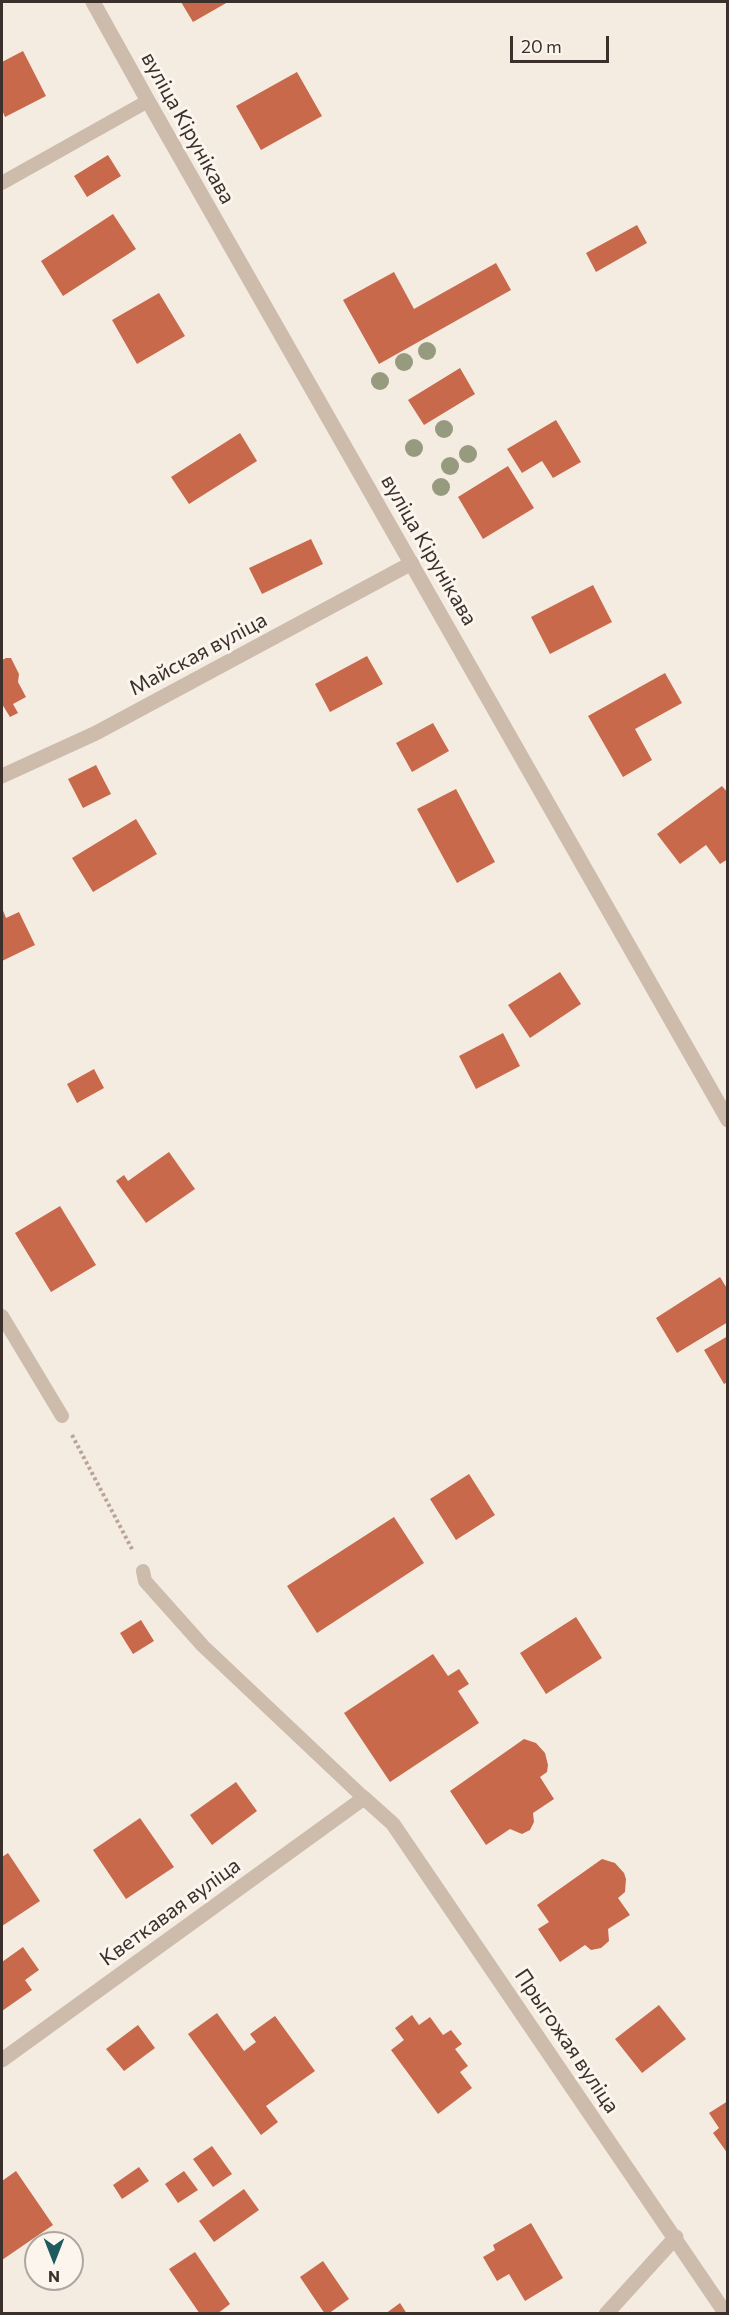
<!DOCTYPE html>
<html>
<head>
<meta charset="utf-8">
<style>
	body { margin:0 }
	#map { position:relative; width:729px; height:2315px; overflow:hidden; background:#f4ebe1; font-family:Commissioner,sans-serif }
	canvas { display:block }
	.frame { position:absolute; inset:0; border:3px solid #3b302b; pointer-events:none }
	.north { position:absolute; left:24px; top:2231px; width:60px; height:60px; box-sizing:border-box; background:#fbf5ee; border:2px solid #aea6a0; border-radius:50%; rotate:180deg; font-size:16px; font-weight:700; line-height:24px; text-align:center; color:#3b302b }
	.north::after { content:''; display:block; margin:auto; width:21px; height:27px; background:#1f5a5e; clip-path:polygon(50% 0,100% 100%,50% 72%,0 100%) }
	.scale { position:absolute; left:510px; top:36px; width:99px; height:27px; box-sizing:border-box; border:3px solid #3b302b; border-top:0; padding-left:8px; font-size:18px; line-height:21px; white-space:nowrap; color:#3b302b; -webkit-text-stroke:4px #fbf5ee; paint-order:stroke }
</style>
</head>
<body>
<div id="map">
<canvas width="729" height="2315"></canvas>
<div class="frame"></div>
<div class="north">N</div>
<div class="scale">20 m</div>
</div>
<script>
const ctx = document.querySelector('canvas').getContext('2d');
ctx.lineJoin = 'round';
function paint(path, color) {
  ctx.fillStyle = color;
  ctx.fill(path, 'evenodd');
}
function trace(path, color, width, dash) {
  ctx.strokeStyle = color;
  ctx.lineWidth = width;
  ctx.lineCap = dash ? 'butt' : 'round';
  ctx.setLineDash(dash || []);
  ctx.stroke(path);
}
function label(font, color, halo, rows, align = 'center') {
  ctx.font = font + ' Commissioner,sans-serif';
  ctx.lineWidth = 6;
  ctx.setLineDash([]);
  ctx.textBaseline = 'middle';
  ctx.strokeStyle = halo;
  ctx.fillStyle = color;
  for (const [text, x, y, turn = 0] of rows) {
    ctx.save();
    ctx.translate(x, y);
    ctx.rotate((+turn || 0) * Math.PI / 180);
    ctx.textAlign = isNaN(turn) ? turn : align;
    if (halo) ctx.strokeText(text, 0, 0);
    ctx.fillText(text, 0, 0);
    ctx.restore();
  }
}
paint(new Path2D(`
	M181,2H228L193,22Z
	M23,51L46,96L5,117L2,110V62Z
	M297,72L322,116L261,150L236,106Z
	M108,155L121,176L87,197L74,176Z
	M113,214L136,249L63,296L41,261Z
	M637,225L647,243L596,272L586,253Z
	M496,263L511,290L379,364L343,300L394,272L414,309Z
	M159,293L185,336L137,364L112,320Z
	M460,368L475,394L424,425L408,400Z
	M556,420L581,462L553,478L542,461L522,473L507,449Z
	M240,433L257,461L189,504L171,477Z
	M508,466L534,508L483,539L458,497Z
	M311,539L323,564L262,594L249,568Z
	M593,585L612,622L550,654L531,617Z
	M367,656L383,684L330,712L315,684Z
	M6,658H11L19,674L18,682L26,697L13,704L18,713L10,717L2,704V660Z
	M665,673L682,703L635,729L652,760L623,777L588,716Z
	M433,723L449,751L412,772L396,743Z
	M96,765L111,794L83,808L68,779Z
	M722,786L728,793V859L720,864L706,845L680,864L657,834Z
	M456,789L495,862L457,883L417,809Z
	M136,819L157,854L93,892L72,858Z
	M2,908L6,918L19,912L35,945L2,961Z
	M560,972L581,1004L530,1038L508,1005Z
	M503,1033L520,1066L476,1089L459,1056Z
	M94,1069L104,1088L77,1103L67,1084Z
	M169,1152L195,1189L146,1223L116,1181L124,1175L128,1181Z
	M60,1206L96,1265L51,1292L15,1233Z
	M720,1277L728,1290V1322L677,1353L656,1318Z
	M728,1336V1382L724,1384L704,1350Z
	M469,1474L495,1515L456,1540L430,1499Z
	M394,1517L424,1563L317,1633L287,1586Z
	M576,1617L602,1658L546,1694L520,1653Z
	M141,1620L154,1641L133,1654L120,1633Z
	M433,1654L448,1676L459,1669L469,1684L458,1691L479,1723L390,1782L344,1713Z
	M524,1739L536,1743L545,1753L548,1765L547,1772L540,1777L554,1799L533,1813L534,1822L530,1830L522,1834L510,1829L486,1845L450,1791Z
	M236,1782L257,1811L212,1845L190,1815Z
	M140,1818L174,1867L126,1899L93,1850Z
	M8,1853L40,1901L2,1926V1857Z
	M602,1859L615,1863L624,1873L626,1879L625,1892L618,1898L630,1915L608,1929L609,1941L601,1948L591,1950L585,1945L560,1962L538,1929L549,1922L537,1905Z
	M23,1947L39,1970L25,1980L32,1990L2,2011V1962Z
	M659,2005L686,2039L642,2073L615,2039Z
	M217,2013L244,2051L256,2042L250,2034L275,2016L315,2071L266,2106L278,2122L261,2135L188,2034Z
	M412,2015L419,2025L430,2017L443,2035L451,2030L462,2044L455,2049L468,2066L460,2072L472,2088L438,2114L391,2050L404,2040L395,2028Z
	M138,2025L155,2048L124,2071L106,2049Z
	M728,2101V2154L713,2133L719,2128L709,2113Z
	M212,2146L232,2174L213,2187L193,2159Z
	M139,2167L149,2181L122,2199L113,2185Z
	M16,2171L53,2225L2,2260V2181Z
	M184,2171L198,2190L178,2203L165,2184Z
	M244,2189L259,2210L214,2242L199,2221Z
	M531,2223L563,2278L525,2301L509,2274L497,2281L483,2257L495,2250L493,2245Z
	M195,2252L230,2304L217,2314H200L169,2269Z
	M323,2261L349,2299L328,2314H325L300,2277Z
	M400,2303L407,2314H385Z`), '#c8694b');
trace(new Path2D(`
	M72,1435L133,1551`), '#b9a596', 4, [3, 3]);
trace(new Path2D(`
	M2,183L148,101
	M2,1316L62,1416
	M143,1571L145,1581L203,1646L364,1798`), '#cdbbac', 14);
trace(new Path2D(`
	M93,2L148,101L728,1120
	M2,776L96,733L412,563
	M2,2060L364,1798L393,1824L726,2314
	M606,2314L676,2237`), '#cdbbac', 15);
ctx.fillStyle = '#969b7f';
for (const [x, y] of [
	[427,351],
	[404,362],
	[380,381],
	[444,429],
	[414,448],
	[468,454],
	[450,466],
	[441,487]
]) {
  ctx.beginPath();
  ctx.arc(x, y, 9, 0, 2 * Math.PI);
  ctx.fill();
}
label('21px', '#3b302b', '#fbf5ee', [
	["вуліца Кірунікава",188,128,61],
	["вуліца Кірунікава",429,550,60],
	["Майская вуліца",198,654,-28],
	["Кветкавая вуліца",170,1912,-36],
	["Прыгожая вуліца",567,2041,56]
]);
</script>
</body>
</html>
